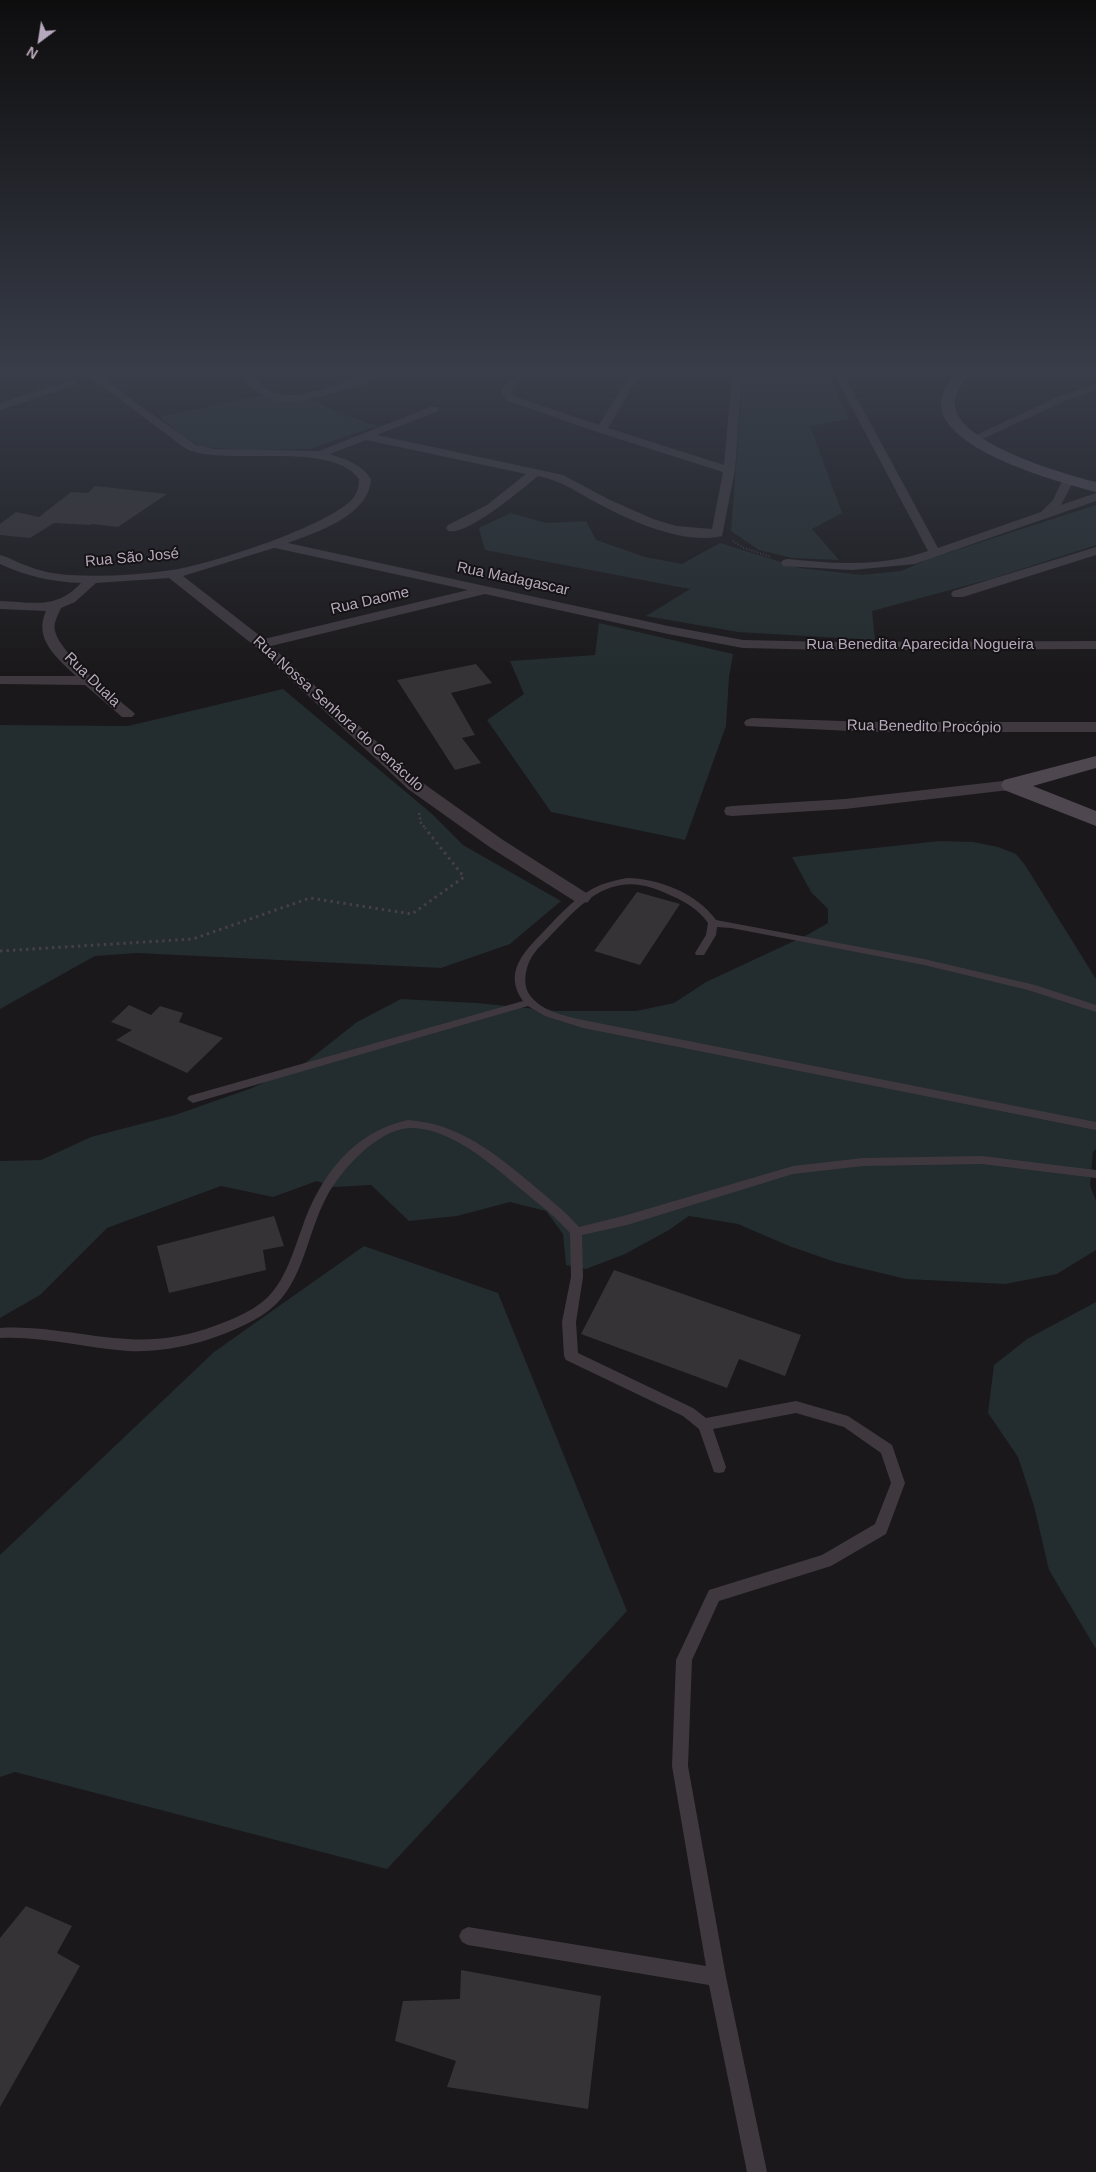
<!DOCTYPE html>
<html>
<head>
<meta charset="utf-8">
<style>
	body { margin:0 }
	#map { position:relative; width:1096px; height:2172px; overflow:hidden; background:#1a181a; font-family:Helvetica,sans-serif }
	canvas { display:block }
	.north { position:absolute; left:15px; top:15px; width:50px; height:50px; -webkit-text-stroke:4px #151315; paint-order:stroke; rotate:211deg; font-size:14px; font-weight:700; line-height:20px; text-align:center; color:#b6a9bb }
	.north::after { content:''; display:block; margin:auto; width:18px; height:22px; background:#b6a9bb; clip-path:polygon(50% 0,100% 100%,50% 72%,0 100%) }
</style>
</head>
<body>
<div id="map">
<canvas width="1096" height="2172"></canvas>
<div class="north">N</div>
</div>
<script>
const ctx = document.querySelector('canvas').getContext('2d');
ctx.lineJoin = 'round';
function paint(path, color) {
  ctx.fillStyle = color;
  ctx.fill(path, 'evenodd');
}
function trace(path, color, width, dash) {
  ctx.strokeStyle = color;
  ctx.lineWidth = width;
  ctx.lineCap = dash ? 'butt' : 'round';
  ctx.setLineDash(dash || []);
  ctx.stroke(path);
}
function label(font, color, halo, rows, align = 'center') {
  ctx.font = font + ' Helvetica,sans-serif';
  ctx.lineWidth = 4;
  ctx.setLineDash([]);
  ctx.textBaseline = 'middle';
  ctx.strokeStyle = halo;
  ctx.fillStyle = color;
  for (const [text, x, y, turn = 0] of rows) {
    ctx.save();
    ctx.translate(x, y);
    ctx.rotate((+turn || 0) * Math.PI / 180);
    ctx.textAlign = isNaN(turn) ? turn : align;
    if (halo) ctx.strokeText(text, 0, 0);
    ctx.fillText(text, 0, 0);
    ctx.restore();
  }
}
paint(new Path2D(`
	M743,374H828L849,419L810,426L842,513L812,529L839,560L792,558L759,550L731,531Z
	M265,395L308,397L337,412L376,426L310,449L247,450L202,447L183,436L160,417Z
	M1096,505V545L991,579L872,611L875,640L738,632L646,616L690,589L485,550L479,528L511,513L546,523L586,521L596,540L645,557L682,564L720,543L800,568L862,575L901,571L929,559Z
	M599,623L733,654L729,677L726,726L685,840L551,812L487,720L524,694L510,661L595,655Z
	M283,689L431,813L463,845L561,901L510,944L441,968L137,953L95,956L0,1009V725L128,726Z
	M939,841L973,842L998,847L1016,854L1025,865L1096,979V1149L1093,1152L1090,1185L1096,1201V1250L1057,1274L1005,1284L906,1279L835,1262L789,1246L738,1224L689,1216L669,1230L625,1254L586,1269L566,1265L563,1234L546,1211L510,1202L457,1216L409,1221L371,1185L334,1187L317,1181L273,1197L221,1186L107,1228L40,1295L0,1318V1161L41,1160L91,1137L175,1115L252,1088L305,1063L357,1022L401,999L477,1003L556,1011H636L674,1003L706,982L807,935L828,923V909L811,892L792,857Z
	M364,1246L498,1293L627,1611L387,1869L15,1772L0,1777V1555L214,1352Z
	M1096,1302V1649L1049,1570L1034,1506L1018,1457L988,1413L994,1365L1027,1339Z`), '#232c2e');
paint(new Path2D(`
	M95,486L167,494L118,527L92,524L90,525L54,523L30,538L0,535V524L16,512L39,517L71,492L88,493Z
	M476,664L492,683L451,693L475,735L462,738L481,763L455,770L397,680Z
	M637,892L680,904L640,965L594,951Z
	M129,1005L151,1015L160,1006L183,1013L179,1022L223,1038L187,1073L116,1040L132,1030L111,1022Z
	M274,1216L284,1246L263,1250L266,1270L169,1293L157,1246Z
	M614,1270L801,1335L785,1376L739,1359L727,1388L581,1334Z
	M26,1906L72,1926L57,1953L80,1966L0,2107V1938Z
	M461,1970L601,1996L588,2109L447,2087L456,2061L395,2041L403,2001L460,1999Z`), '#363336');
trace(new Path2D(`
	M733,541L744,548L771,557`), '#453f47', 2, [1, 2]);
trace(new Path2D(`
	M419,813L421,823L426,829`), '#453f47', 2.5, [2, 2.5]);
trace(new Path2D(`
	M0,951L193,939L310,898L412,914L464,877L425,828`), '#453f47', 3, [2.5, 4]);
paint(new Path2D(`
	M627,878C658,878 698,894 716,920L924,959L1035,985L1096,1005V1012L1028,990L924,965L731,928L717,927L716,935L704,955H696L695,953L706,935L708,923C699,910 686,902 672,896C656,888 639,882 621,885C591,890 571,915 551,935C545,942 538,947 533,955C526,965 522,983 529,994C540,1011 565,1016 583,1020L1096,1122V1130L583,1028L545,1016L528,1006L193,1103L187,1099L189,1096L523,1001C501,971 528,948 547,928C561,913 575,898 594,888C604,883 615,880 627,878Z
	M408,1120C458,1123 496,1154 533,1185C548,1198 565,1211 579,1227L627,1215L793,1166L863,1158L982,1156L1096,1170V1178L982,1164L863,1166L793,1174L627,1225L582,1235L583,1277L576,1322L578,1353L693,1408L706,1418L796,1401L848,1416L892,1445L905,1483L886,1534L831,1566L719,1601L692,1660L688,1766L726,1977L767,2172H747L709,1985L468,1945L462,1942L459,1936L462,1930L468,1927L706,1966L672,1766L676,1660L709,1590L822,1555L875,1524L891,1483L881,1453L844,1427L796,1413L713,1429L726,1467L724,1472L719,1473L714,1472L699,1429L683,1416L566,1360L564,1356L562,1322L571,1277L570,1233C556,1217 539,1204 522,1190C494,1166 449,1126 409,1128C377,1130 341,1170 327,1196C305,1236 304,1290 261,1316C222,1339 173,1353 128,1351C84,1348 44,1336 0,1338V1328C44,1325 85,1337 128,1339C154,1341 181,1337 206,1329C226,1322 251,1313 267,1298C286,1279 293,1252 302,1228C319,1177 354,1131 408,1120Z`), '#3f393f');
paint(new Path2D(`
	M83,374H95L105,378L132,400L196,445L215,449L319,451L430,407H438L439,409L438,411L377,435L563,475L608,499L653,519L676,526L712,529L723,472L597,432L508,401L502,395V390L514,374H524L512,390V394L516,397L599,425L630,374H640L608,428L724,465L732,374H742L735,470L722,536C685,545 633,522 601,505C577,493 566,482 538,476C522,489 468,536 448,531L446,528L448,525L487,505L526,474L366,440L330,454C347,460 361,464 371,479C369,516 317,532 288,543L668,626L743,640L830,642L1096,641V649L830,650L743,648L668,634L485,594L271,646L420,781L503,840L588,894L591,898L588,902L582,903L576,902L491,848L408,789L256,647L169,578L96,583L75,602L61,608C58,615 53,623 55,631C61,655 112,694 132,711L135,714L132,717H122L85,685L0,684V676H76C57,658 33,639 46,611L0,609V601C33,602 56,610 81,583C52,582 26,576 0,564V555C9,557 16,562 25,565C39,571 54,574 69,575C103,577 138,575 172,570C208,565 333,525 354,497C358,492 359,485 359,479C332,441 234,465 191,451C183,448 176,441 169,436C145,419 123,401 99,384C94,380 87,379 83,374ZM274,548H275L468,590L264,639L183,576Z
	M242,374H252C285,424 345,369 388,374L387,376C356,385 296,411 266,398C256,393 248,384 242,374Z
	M834,374H844L938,548L1041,512L1053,500L1064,477L1068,476L1074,480L1061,505L1096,493V501L915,564L852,570L783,566L781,563L783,560L788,559C834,564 883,567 928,551Z
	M71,380L75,381V385L0,410V403Z
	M1096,384V390L1065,401L978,441H970L968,439L1057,397Z
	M1096,547V555L963,597H953L951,594L953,591Z
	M752,718L872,722H1096V732H872L746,726L744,723L746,720Z
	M1012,780L1018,781L1020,785L1018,789L845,809L732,816L726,815L724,811L726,807L732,806L845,799Z`), '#3f393f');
paint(new Path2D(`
	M955,374H968C963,384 953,394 955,406C960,444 1063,474 1096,482V492C1059,482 943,451 941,405C940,393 950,383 955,374Z
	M1096,756V768L1033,786L1096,811V826L1004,790L1001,785L1004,780Z`), '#4e4750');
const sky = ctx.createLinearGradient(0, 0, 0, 678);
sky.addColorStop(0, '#0e0d0e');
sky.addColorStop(0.55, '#383d49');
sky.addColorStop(1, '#383d4900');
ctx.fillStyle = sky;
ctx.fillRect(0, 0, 1096, 678);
label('15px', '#b6a9bb', '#151315', [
	["Rua São José",132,558,-5],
	["Rua Madagascar",513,579,12],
	["Rua Daome",370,601,-13],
	["Rua Benedita Aparecida Nogueira",920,645],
	["Rua Duala",92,680,44],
	["Rua Nossa Senhora do Cenáculo",338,714,42],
	["Rua Benedito Procópio",924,727,1]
]);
</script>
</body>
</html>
